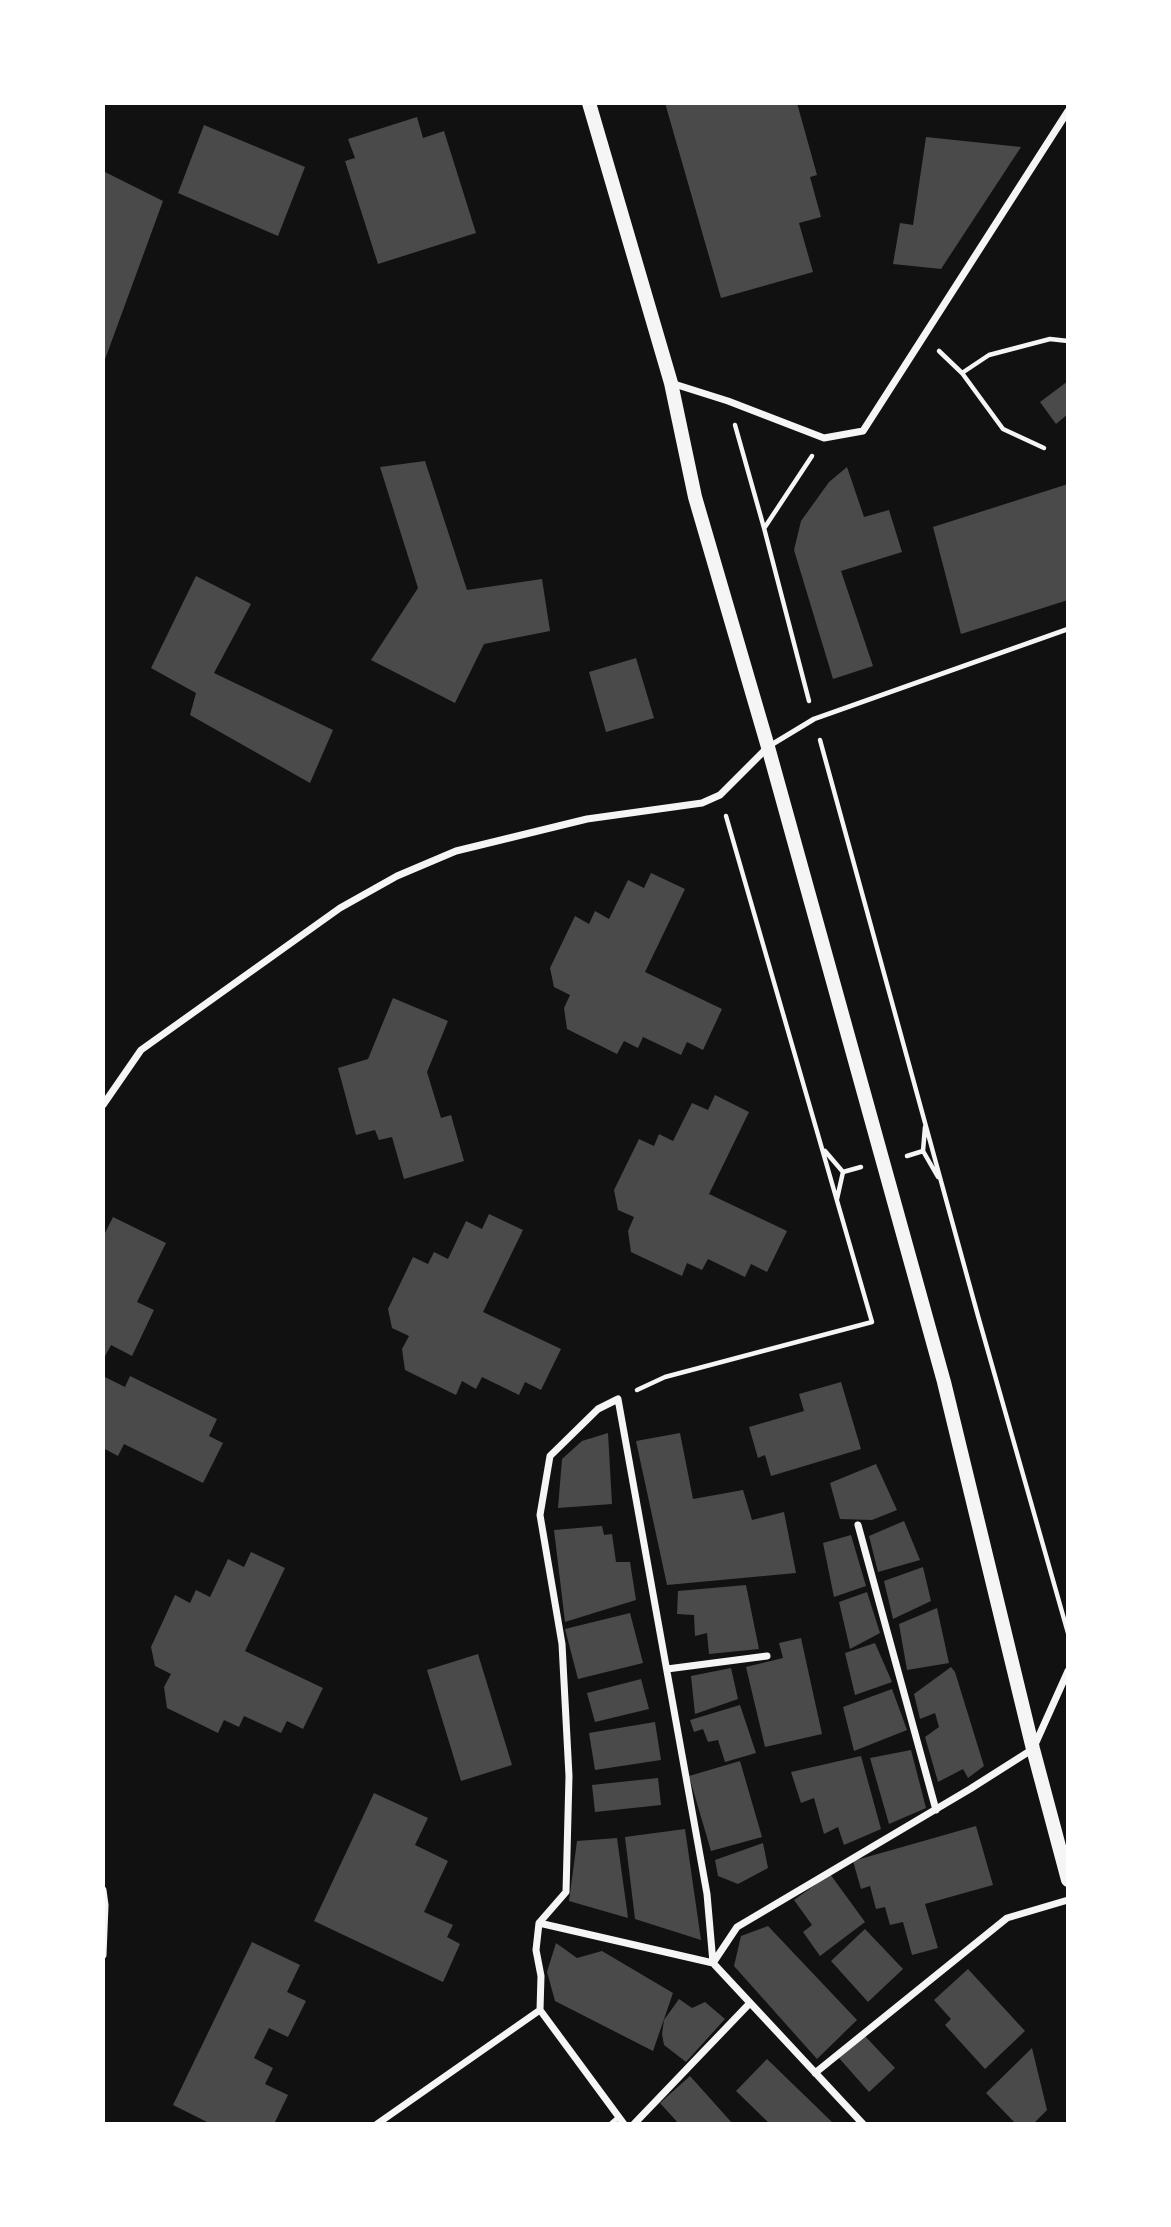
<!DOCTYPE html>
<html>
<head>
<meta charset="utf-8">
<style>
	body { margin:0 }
	#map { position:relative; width:1171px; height:2227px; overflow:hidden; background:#111; font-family:"PT Serif",serif }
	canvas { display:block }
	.frame { position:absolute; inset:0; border:105px solid #fff; pointer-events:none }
</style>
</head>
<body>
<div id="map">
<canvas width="1171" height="2227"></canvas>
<div class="frame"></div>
</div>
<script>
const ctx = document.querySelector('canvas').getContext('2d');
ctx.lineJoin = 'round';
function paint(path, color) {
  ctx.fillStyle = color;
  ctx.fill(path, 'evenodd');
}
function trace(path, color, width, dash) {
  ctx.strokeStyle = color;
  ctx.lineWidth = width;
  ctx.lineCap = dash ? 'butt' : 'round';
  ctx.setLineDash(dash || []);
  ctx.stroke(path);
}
paint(new Path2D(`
	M665,103H797L817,175L810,177L821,217L799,223L813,272L721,298Z
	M417,117L423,138L444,131L476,233L378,264L345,161L355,158L348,139Z
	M204,125L305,167L278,236L178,193Z
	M926,137L1021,147L941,269L893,264L900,223L913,225Z
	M103,171L163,201L104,362H103Z
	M1068,381V414L1056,424L1040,402Z
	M425,461L467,590L542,579L550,631L484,644L455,703L371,660L418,588L380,467Z
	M847,467L864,517L889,510L902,552L841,571L873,666L833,679L794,550L801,521L829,482Z
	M1068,484V600L961,634L933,527Z
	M196,576L251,604L214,673L333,730L310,783L190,715L196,693L151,668Z
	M636,658L654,718L606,732L589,672Z
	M651,873L685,889L645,972L722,1009L703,1050L687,1042L681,1055L643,1037L638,1048L624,1041L617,1054L567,1029L564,1008L570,995L554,987L550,968L575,916L589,924L595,911L609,919L628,880L644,888Z
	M393,998L448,1021L427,1072L441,1118L451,1115L464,1161L404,1179L392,1137L379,1140L375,1130L356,1135L338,1068L368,1059Z
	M715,1095L749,1112L709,1194L787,1231L767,1272L751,1264L745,1277L708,1259L702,1270L687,1263L682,1276L631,1252L628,1231L634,1217L618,1210L614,1190L639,1139L654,1146L659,1134L673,1141L692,1103L708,1110Z
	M489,1214L523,1230L483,1312L561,1349L541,1390L525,1382L519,1395L482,1377L476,1389L462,1381L456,1395L405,1370L402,1349L409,1336L392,1328L388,1309L413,1257L428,1264L434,1252L448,1259L466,1221L482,1229Z
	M113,1217L166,1243L137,1302L154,1310L132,1356L111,1345L103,1360V1237Z
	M103,1376L125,1387L130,1376L217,1419L209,1436L223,1443L203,1483L124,1444L118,1456L103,1448Z
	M841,1382L861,1449L771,1476L765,1455L758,1458L749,1427L804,1411L799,1394Z
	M608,1433L612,1504L558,1508L562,1459L582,1441Z
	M680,1433L693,1499L743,1490L752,1520L784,1512L796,1573L667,1585L636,1441Z
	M876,1464L897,1510L872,1520L840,1519L830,1483Z
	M904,1521L920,1560L878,1572L869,1536Z
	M602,1526L604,1535L612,1534L616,1562H630L636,1600L565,1622L554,1530Z
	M851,1535L866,1586L834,1597L823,1543Z
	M251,1552L285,1568L245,1651L323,1688L303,1729L287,1721L281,1733L244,1716L239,1727L224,1720L218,1733L167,1708L164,1687L171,1674L155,1666L151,1647L175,1595L190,1603L196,1590L210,1597L228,1559L244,1567Z
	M923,1567L931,1601L893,1619L884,1581Z
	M746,1585L759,1649L709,1654L707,1633L695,1636L694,1615L677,1614L678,1591Z
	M867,1592L880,1633L850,1649L839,1602Z
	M937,1608L949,1663L907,1670L899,1624Z
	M630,1613L643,1663L578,1679L565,1629Z
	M801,1638L822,1734L765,1747L746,1667L783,1658L779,1643Z
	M875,1643L892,1682L855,1695L845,1653Z
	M478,1654L512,1765L461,1781L427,1670Z
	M951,1667L955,1672L984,1766L968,1778L963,1769L938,1782L925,1737L939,1727L935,1713L920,1719L914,1694Z
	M731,1668L738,1699L695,1714L691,1676Z
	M641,1679L649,1709L595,1722L587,1693Z
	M892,1689L907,1730L854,1751L843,1707Z
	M740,1705L756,1753L725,1762L718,1740L708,1742L703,1729L694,1732L690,1720Z
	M655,1722L661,1760L595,1770L589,1733Z
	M911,1750L926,1808L889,1824L870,1758Z
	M861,1756L881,1829L844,1845L838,1827L824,1834L814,1798L801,1803L791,1772Z
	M740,1761L762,1837L711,1851L689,1776Z
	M658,1778L661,1805L595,1812L592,1785Z
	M374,1793L428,1818L415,1845L448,1861L424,1912L453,1925L447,1937L460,1944L443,1982L314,1921Z
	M976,1826L993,1885L925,1904L938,1948L912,1955L903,1922L890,1925L885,1907L876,1909L870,1886L861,1889L853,1861Z
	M685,1829L701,1940L635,1919L625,1837Z
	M617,1838L628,1918L569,1901L577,1841Z
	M763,1843L768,1868L738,1884L718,1876L715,1860Z
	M830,1874L865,1922L820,1956L803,1932L812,1925L794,1900Z
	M768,1926L857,2020L817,2059L734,1966L741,1936Z
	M865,1929L903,1969L868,2002L831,1961Z
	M252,1942L300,1965L287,1992L306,2001L288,2037L269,2028L254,2058L273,2068L265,2084L288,2095L274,2124H211L173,2105Z
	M556,1943L577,1958L602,1951L673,1993L653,2051L555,2001L547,1972Z
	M968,1969L1025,2031L985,2069L945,2025L951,2019L934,2000Z
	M679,1999L692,2008L705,2002L725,2019L686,2062L664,2045L662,2034L664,2020Z
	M864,2035L895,2068L869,2092L839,2058Z
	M1032,2048L1047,2110L1033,2124H1016L986,2093Z
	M767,2059L832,2122L831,2124H770L736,2091Z
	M690,2076L733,2124H679L660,2103Z`), '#4a4a4a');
trace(new Path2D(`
	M939,351L962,373L989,355L1050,339L1068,341
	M962,373L1003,429L1044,448
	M735,425L764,528L809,701
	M765,527L812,456
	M820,740L978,1316L1068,1633
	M925,1127L923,1151L938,1177
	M825,1151L843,1172
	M907,1156L923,1151
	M843,1172L861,1167
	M837,1199L843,1172
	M637,1390L665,1377L872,1322L726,816`), '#f5f5f5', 4.5);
trace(new Path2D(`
	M771,745L814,719L1068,629
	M611,2124L619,2117`), '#f5f5f5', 5);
trace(new Path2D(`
	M671,383L728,401L824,438L863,431L1068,111
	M103,1105L141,1050L340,908L397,876L456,851L587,819L702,803L720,795L768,747
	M858,1525L936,1810
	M667,1669L767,1656
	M103,1890L105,1905L103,1955
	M539,1923L713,1963L863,2124
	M713,1963L737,1927L970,1789L1033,1749L1068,1671
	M540,2010L624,2124
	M815,2073L1007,1918L1068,1900
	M377,2124L540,2010L541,1976L536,1950L539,1923L566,1892L569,1776L562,1644L540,1515L550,1456L598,1409L618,1399L707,1894L713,1963
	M634,2124L750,2003`), '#f5f5f5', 7);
trace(new Path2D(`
	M589,103L671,383L695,497L768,747L944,1382L1033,1749L1068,1880`), '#f5f5f5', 14);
</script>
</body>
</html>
